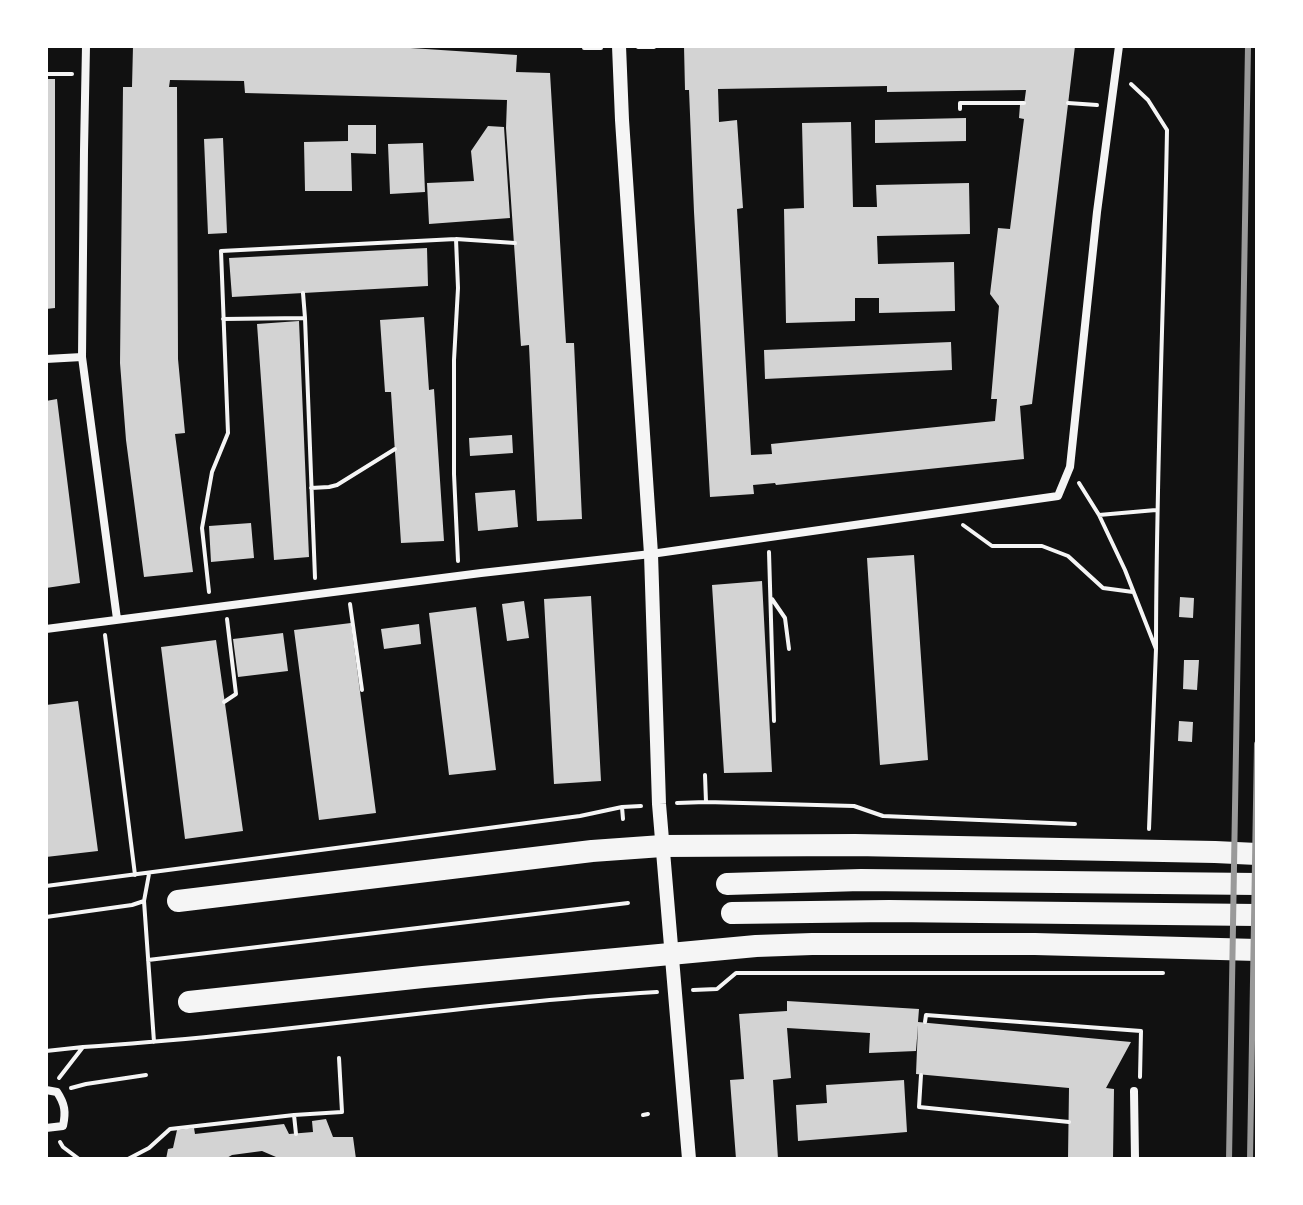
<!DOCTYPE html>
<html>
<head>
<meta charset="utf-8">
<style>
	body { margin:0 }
	#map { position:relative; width:1303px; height:1205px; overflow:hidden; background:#111; font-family:"PT Sans",sans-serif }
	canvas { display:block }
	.frame { position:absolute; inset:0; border:48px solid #fff; pointer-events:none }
</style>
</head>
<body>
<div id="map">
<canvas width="1303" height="1205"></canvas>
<div class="frame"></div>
</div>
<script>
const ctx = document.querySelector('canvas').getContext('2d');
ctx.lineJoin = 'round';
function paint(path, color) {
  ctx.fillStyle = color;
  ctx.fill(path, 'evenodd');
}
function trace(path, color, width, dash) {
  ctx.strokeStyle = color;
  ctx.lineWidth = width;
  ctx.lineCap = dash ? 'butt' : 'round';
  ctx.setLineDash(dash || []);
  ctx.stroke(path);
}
paint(new Path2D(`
	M133,46H380L517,55L516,72L550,73L566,343H574L582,519L537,521L529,345L521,346L506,128L507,100L245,93L244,81L170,80L169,87H177L178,359L185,433L175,434L193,572L144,577L126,440L120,363L123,87H132Z
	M684,46H1075L1032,404L1020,406L1024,459L776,485L775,483L753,485L754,494L710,497L694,212L689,90H685ZM887,86V92L1026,90L1024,105H1020L1019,118L1024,119L1010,229L998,228L990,294L999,306L991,399H997L995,421L771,444L772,454L751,455L737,209L743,208L737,120L719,122L718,89Z
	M46,79H55V308L46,309Z
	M966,118V141L875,143V120Z
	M851,122L853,207H877L876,185L969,183L970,234L877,236L878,264L954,262L955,311L879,313V298H855V321L786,323L784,209L804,208L802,123Z
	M348,125H376V154L351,153L352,191H305L304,142L348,141Z
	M488,126L504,127L510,218L429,224L427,183L474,181L471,151Z
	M223,138L227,233L208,234L204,139Z
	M423,143L425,192L390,194L388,144Z
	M427,248L428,286L232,297L229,258Z
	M424,317L429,390L434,389L444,541L401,543L391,392H385L380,320Z
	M299,321L309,557L274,560L257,324Z
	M951,342L952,370L765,379L764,350Z
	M57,399L80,583L46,588V401Z
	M512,435L513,453L470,456L469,438Z
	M515,490L518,527L478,531L475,493Z
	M251,523L254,558L211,562L209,526Z
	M914,555L928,760L880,765L867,558Z
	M762,581L772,772L724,773L712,585Z
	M591,596L601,781L554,784L544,599Z
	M1180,597L1194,598L1193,618L1179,617Z
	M524,601L529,638L507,641L502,604Z
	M476,607L496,770L449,775L429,613Z
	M351,623L376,813L319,820L294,630Z
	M419,624L421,644L384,649L381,629Z
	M283,633L288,671L238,677L233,639Z
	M216,640L243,831L185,839L161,647Z
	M1184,660H1199L1197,690L1183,689Z
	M78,701L98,851L46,857V705Z
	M1179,721L1193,722L1192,742L1178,741Z
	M787,1001L919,1009L918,1022L1131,1042L1106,1088L1114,1089L1113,1159H1068L1069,1088L916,1074L918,1025L916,1051L869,1053L870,1033L787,1028L791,1078L773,1080L778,1159H736L730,1080L744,1079L739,1014L787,1011Z
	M904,1080L907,1132L798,1141L796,1105L827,1103L826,1085Z
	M326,1119L333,1137H353L356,1159H281V1157H276L262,1151L232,1155L225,1159H166L168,1149L173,1148L177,1130L194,1128L195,1134L284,1124L289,1134L313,1132L312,1121Z`), '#d3d3d3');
trace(new Path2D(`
	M638,47H654
	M584,48H601
	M46,74H72
	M1131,84L1148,100L1167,130C1164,303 1156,476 1156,649
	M1068,103L1097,105
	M960,109V103H1024
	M456,239L515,243
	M303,293L305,318
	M223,319L305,318L315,578
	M1079,483L1099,515L1125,570L1156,649L1149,829
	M311,488L329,487L337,485L395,449
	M1099,515L1156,510
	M963,525L992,546H1042L1068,556L1103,588L1133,592
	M769,552L774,721
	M209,592L202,528L212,472L228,433L221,251L456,239L458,288L454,360V474L458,561
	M772,599L785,618L789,649
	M350,604L362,690
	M105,635L135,875
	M224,702L236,694L227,619
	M705,775L706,802
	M677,803L706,802L854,806L883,816L1075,824
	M622,807L623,819
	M149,874L144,901L154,1042
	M46,886L580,816L622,807L641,806
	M46,917L132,905L144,901
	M148,960L628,903
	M693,990L717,989L736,973H1163
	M925,1022L926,1015L1141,1031L1140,1077
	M46,1051L83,1047
	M921,1075L919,1107L1069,1122
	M59,1078L83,1047C275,1035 465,1003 657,992
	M71,1088L86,1084L146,1075
	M643,1115L648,1114
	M296,1134L294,1115L342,1112L339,1058
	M60,1142L63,1147L79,1159
	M128,1159L149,1148L170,1129L294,1115`), '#f5f5f5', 4);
trace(new Path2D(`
	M86,46L84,150L82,357L117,619
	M46,359L82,357
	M46,629L481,573L651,554L1058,496L1070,467L1097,212L1119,46
	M46,1090L57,1092C65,1104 66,1112 63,1126L46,1128
	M1134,1091L1135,1159`), '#f5f5f5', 8);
trace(new Path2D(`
	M619,46L622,120L651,554L659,804L689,1159`), '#f5f5f5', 14);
trace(new Path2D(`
	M727,884L861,880L1257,884
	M178,901L592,851L662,846L855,845L1215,852L1257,854
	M732,913L889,911L1257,915
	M189,1002L423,977L756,946L812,944H1035L1257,950`), '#f5f5f5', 22);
trace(new Path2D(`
	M1229,1159L1248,46
	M1250,1159L1257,744`), '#9a9a9a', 6);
</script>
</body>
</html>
